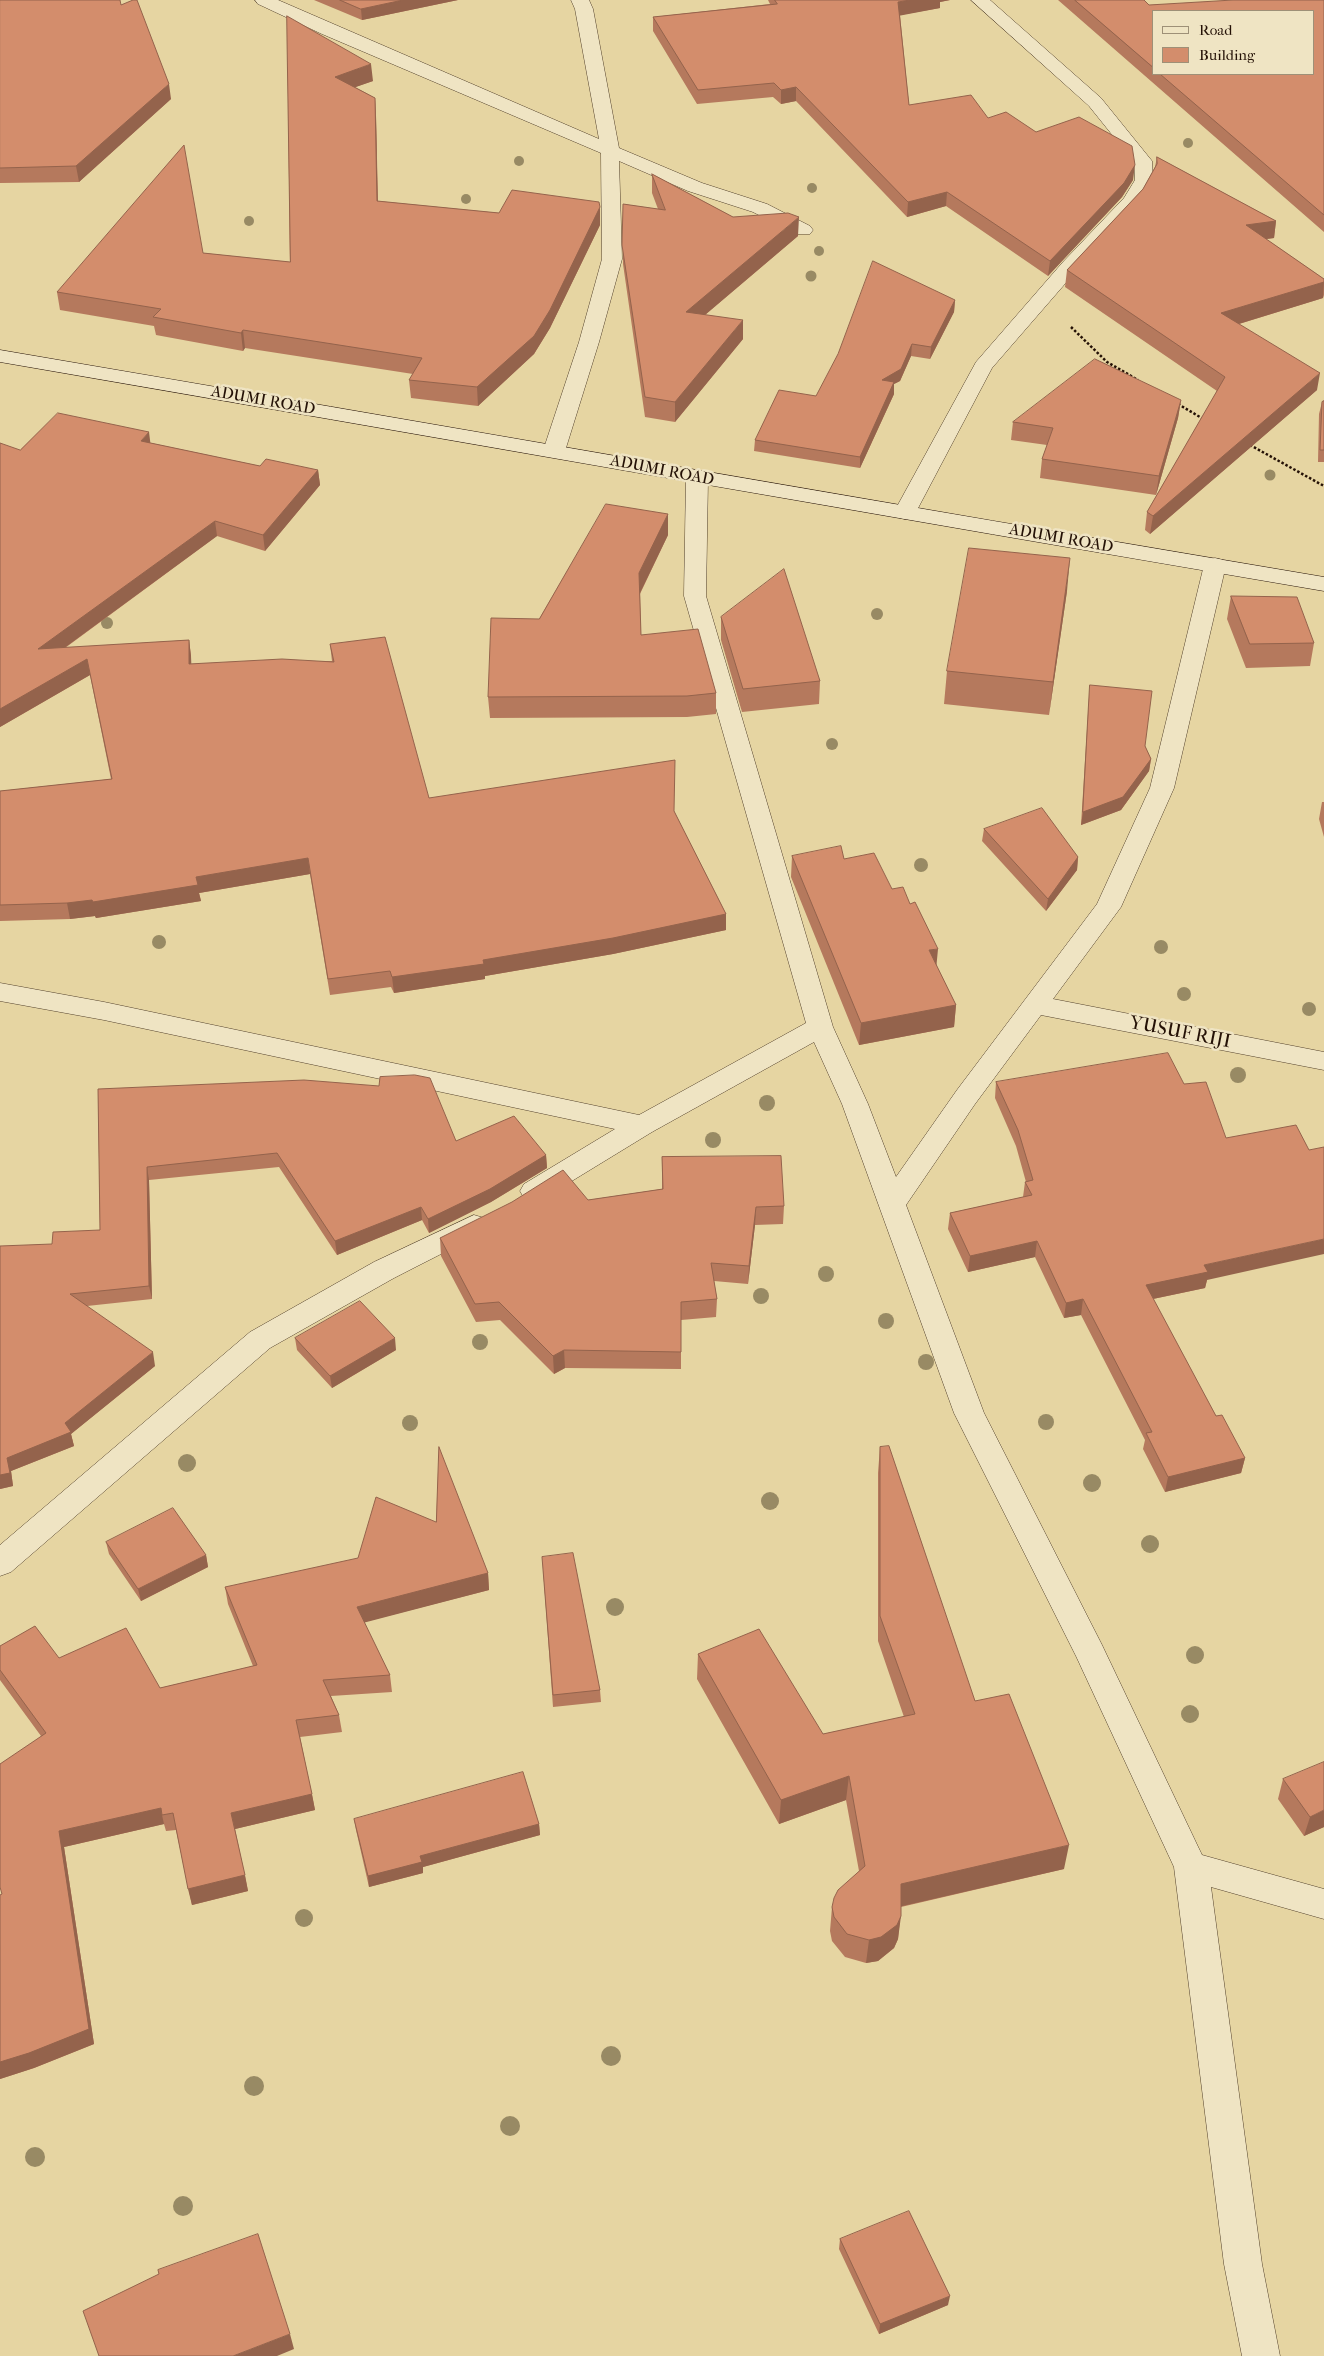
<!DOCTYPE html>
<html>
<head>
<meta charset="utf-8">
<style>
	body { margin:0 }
	#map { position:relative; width:1324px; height:2356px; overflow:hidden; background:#e6d5a2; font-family:"IM FELL French Canon",serif }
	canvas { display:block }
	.legend { position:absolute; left:1152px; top:10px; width:162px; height:65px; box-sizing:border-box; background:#efe4c3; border:1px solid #9e9077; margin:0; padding:6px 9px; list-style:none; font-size:15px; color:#241106 }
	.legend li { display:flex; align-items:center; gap:10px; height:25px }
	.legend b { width:25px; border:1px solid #9e9077 }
</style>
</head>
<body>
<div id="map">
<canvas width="1324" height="2356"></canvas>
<ul class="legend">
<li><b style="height:6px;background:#efe4c3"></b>Road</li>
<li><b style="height:14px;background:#d38d6c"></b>Building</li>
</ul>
</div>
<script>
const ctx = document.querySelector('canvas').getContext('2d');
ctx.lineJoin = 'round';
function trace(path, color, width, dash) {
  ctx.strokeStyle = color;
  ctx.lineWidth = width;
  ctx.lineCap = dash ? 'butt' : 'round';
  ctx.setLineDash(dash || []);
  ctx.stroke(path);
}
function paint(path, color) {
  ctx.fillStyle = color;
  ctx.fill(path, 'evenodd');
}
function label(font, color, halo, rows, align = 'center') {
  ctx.font = font + ' "IM FELL French Canon",serif';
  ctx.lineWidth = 5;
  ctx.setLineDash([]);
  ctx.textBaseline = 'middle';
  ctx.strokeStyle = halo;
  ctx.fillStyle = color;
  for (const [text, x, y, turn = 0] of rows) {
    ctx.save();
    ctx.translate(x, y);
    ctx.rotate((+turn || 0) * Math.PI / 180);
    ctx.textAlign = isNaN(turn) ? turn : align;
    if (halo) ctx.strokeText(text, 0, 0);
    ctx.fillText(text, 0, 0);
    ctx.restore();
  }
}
const minor = new Path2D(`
	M255,0H278L599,139L575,9L571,0H589L593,9L619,148L702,183L767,204L810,226L813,230L810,234H796L753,212L688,191L619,161L622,259L599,342L565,451L561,455L554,457L547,455L543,451L579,342L602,259L601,153L322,34L258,4Z
	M971,0H990L1101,98L1152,161L1153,180L1139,205L1077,270L992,368L916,512L913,517L905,519L897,517L894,512L976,362L1063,262L1124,198L1135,180L1134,162L1089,106Z
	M697,472L705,473L708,478L706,596L833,1027L868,1104L896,1177L957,1090L1097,904L1150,788L1204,565L1207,560L1215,558L1223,560L1226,565L1174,788L1121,907L1053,999L1324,1052V1070L1041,1015L975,1104L906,1205L984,1413L1102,1645L1202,1855L1324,1889V1919L1211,1887L1262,2264L1280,2356H1242L1224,2264L1174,1867L1076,1656L954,1413L842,1104L814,1042L652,1132L544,1198L534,1201L524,1198L520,1191L524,1184L615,1129L104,1020L0,1001V983L104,1002L639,1115L806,1023L684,596L686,478L689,473Z
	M474,1215L484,1218L488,1225L484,1232L394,1278L270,1348L11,1572L0,1576V1545L250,1332L374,1262Z`);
const secondary = new Path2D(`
	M0,350C441,425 882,503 1324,577V591C882,516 441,438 0,362Z`);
trace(minor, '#54422d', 1);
trace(secondary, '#241106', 1);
trace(new Path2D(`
	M1071,327L1107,362L1138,380
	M1178,404L1205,420
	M1250,445L1324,486`), '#241106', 2.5, [2.5, 2]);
paint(minor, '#efe4c3');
paint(secondary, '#efe4c3');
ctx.fillStyle = '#988a64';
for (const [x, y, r] of [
	[1188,143,5],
	[519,161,5],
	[812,188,5],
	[466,199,5],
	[249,221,5],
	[819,251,5],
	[811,276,5.5],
	[1270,475,5.5],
	[877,614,6],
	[107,623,6],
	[832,744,6],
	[921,865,7],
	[159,942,7],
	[1161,947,7],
	[1184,994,7],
	[1309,1009,7],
	[1238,1075,8],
	[767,1103,8],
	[713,1140,8],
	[826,1274,8],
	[761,1296,8],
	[886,1321,8],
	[480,1342,8],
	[926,1362,8],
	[1046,1422,8],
	[410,1423,8],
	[187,1463,9],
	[1092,1483,9],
	[770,1501,9],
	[1150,1544,9],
	[615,1607,9],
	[1195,1655,9],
	[1190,1714,9],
	[304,1918,9],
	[611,2056,10],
	[254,2086,10],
	[510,2126,10],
	[35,2157,10],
	[183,2206,10]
]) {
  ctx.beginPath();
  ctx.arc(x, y, r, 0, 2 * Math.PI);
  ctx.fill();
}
paint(new Path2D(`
	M0,0L121,5L171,99L79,182L0,183Z
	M314,0H458L362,20Z
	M768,0H950L940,2V8L900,15L909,105L988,118L1036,132L1133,180L1122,197L1048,276L946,206L907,217L796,101L781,104L773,97L697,104L653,31V17L770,4Z
	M1058,0H1144L1149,5L1324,0V232ZM1153,11L1313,74H1153Z
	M287,16L373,81L355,87L375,98L376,116L378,201L499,213L599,202L600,225L550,328L534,354L478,406L411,398L409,380L413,374L245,348L243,351L156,335L154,326L60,310L57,292L203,253L290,262Z
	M1157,157L1276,221L1274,238L1266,239L1324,279V295L1323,298L1239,324L1317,390L1150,534L1145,530L1147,512L1217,391L1065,287L1067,270L1143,189L1155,167Z
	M652,174L733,217L798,236L705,315L743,339L675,422L645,417L623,264V204L658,209L652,193Z
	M955,300L954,312L930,359L911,356L900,381L894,384V394L860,468L754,451L755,440L816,396Z
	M1181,400L1178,418L1156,495L1040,478L1042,459L1047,445L1011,440L1013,422Z
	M1324,401V462H1318L1319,414L1322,402Z
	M151,443L260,466L318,470L320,485L265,551L217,536L65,648L189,640L191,656V664L332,661L330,644L429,798L674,811L726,914V930L613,954L485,976V979L394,993L391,987L330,995L310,874L199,893L201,901L96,918L95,916L70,919L0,921V791L111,779L90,675L0,727L20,450Z
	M668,514V535L640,594L641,635L716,693V714L687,717L490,718L488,697L539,619Z
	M1067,591L1049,715L944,704L947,671Z
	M1231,596L1314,643L1310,666L1246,668L1227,619Z
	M721,617L820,681L819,704L742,712L721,640Z
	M1090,685L1145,746L1151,759L1149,771L1121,810L1081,825L1089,697Z
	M1322,802H1324V837L1319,819Z
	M984,829L1078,857L1077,870L1046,911L982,841Z
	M792,856L844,859L892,889L936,965L956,1005L954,1027L859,1045L791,877Z
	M996,1082L1207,1280L1205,1288L1153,1299L1216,1416L1245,1458L1241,1473L1165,1492L1143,1449L1145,1440L1081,1315L1064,1318L1035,1257L968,1272L948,1229L950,1213L1023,1197L1025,1182H1026L1016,1146L995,1098Z
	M98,1089L546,1155L547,1168L491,1202L429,1233L422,1220L337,1255L279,1167L149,1180L152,1299L87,1306L155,1366L71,1434L74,1446L11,1471L13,1486L0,1489L52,1244L100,1230Z
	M662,1157L784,1206L783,1224L755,1225L748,1284L714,1281L717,1299L716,1317L681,1320V1369L565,1368L554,1374L500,1320L476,1322L441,1256L440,1238L588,1200L662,1189Z
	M295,1338L396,1350L332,1388L297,1350Z
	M880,1447L975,1701L1064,1869L901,1907L898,1939L894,1948L878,1961L866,1963L845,1957L832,1941L830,1931L832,1907L859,1871L846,1800L779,1824L697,1679L698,1654L823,1734L904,1717L878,1641V1473Z
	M106,1542L206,1555L208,1567L141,1601L109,1554Z
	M543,1569L600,1690L601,1702L553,1707Z
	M488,1573L489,1590L364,1622L390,1675L392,1692L331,1696L339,1715L342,1732L300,1737L315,1810L235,1829L248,1891L192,1905L176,1830L166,1831L164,1824L64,1847L94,2044L34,2068L0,2079V1895L2,1894L41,1736L0,1680V1646L59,1658L160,1688L253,1666L228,1604L225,1587Z
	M1283,1779L1324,1827L1304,1836L1278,1799Z
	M354,1819L539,1824L540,1835L423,1867V1873L369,1887L356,1830Z
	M840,2239L948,2305L879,2334L839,2249Z`), '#b5795d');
paint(new Path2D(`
	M403,0H458L362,20L361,9Z
	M910,0H950L940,2V8L898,16V2Z
	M371,64L373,81L336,94L335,77Z
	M169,84L171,99L79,182L76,166Z
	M796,87V101L781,104V90Z
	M375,98L376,116L378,219L377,201Z
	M1135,165L1133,180L1122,197L1048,276L1050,261Z
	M947,192L946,206L907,217L908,202Z
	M600,207V225L550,328L534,354L478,406L477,387Z
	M799,217L798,236L686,331V312Z
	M1276,221L1274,238L1243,242L1246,225Z
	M1324,282L1323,298L1219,330L1221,313Z
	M955,300L954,312L930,359L931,347Z
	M743,320V339L675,422V402Z
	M243,330L245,348L243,351L241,333Z
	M912,344L911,356L900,381L894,384V394L860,468V457L882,380Z
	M1320,373L1317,390L1150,534L1153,516Z
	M1181,400L1178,418L1156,495L1159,476Z
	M149,432L151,448L141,441Z
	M318,470L320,485L265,551L263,535Z
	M668,514V535L639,595V573Z
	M215,521L217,536L41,665L38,649Z
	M1070,558L1067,591L1049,715L1053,682Z
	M189,640L191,656L192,680L189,664Z
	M87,659L90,675L0,727V709Z
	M1151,759L1149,771L1121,810L1081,825L1083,812Z
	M1078,857L1077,870L1046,911L1048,899Z
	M308,858L310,874L199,893L201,901L96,918L95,916L70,919L67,903L196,877Z
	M726,914V930L613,954L485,976V979L394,993L392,977Z
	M938,949L936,970L929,950Z
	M956,1005L954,1027L859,1045L861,1023Z
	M546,1155L547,1168L491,1202L429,1233L428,1219Z
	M147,1167L149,1180L152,1299L149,1286Z
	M421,1207L422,1220L337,1255L335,1241Z
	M756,1207L755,1225L748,1284L749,1266Z
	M1324,1239V1254L1207,1280L1205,1288L1143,1301L1146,1285L1204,1265Z
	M1037,1241L1035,1257L968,1272L970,1256Z
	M1083,1299L1081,1315L1064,1318L1066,1303Z
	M395,1338L396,1350L332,1388L330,1376Z
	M564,1350L565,1368L554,1374L553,1356Z
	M153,1352L155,1366L71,1434L74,1446L11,1471L13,1486L0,1489V1475L7,1458L65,1423Z
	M1245,1458L1241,1473L1165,1492L1168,1477Z
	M206,1555L208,1567L141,1601L138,1589Z
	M488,1573L489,1590L359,1624L357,1607Z
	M849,1776L846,1800L779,1824L781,1800Z
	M312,1794L315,1810L235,1829L231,1813Z
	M161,1808L162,1815L164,1824L64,1847L94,2044L34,2068L0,2079V2062L59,1831Z
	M1324,1810V1827L1304,1836L1310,1817Z
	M539,1824L540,1835L423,1867V1873L369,1887L368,1876L420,1856Z
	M1069,1845L1064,1869L898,1907L901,1884Z
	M245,1875L248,1891L192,1905L188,1889Z
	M901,1916L898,1939L894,1948L878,1961L866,1963L869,1940Z
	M950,2296L948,2305L879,2334L880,2324Z
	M290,2334L294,2349L277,2356H233Z`), '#94634c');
const building = new Path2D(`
	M0,0H120L121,5L133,0H137L169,84L76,166L0,168Z
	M340,0H403L361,9Z
	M775,0H910L898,2L909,105L971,95L988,118L1006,112L1036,132L1079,117L1132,146L1135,165L1124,183L1050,261L947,192L908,202L796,87L781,90L774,83L698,90L653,17L777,4Z
	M1075,0H1144L1149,5L1233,0H1324V215L1160,74H1313V11H1153V67Z
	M287,16L371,64L335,77L375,98L377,201L499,213L512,190L599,202L600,207L550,310L534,336L477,387L409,380L422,358L243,330L241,333L153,317L161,309L57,292L184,145L203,253L290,262Z
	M1157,157L1276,221L1246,225L1324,279V282L1221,313L1320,373L1153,516L1147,512L1225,377L1067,270L1143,189L1157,164Z
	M652,174L733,217L788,213L799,217L686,312L743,320L675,402L645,397L622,245L623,204L665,210Z
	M873,261L955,300L931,347L912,344L901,369L882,380L894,382L860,457L755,440L779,390L816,396L838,354Z
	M1095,359L1181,400L1159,476L1042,459L1053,428L1013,422Z
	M1324,401V450H1320L1322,402Z
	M58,413L149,432L141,441L260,466L266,459L318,470L263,535L215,521L38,649L189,640V664L282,659L334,662L330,644L385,637L429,798L675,760L674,811L726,914L613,938L483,960L484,964L392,977L390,971L328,979L308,858L196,877L198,885L93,902L92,900L67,903L0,905V791L112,779L87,659L0,709V443L20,450Z
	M606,504L668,514L639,573L641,635L698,629L716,693L687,696L488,697L491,618L539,619Z
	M969,548L1070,558L1053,682L947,671Z
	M784,569L820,681L743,689L721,617Z
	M1231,596L1297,597L1314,643L1250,644Z
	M1090,685L1152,691L1145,746L1151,759L1123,797L1083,812Z
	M1042,808L1078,857L1048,899L984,829Z
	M841,846L844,859L874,853L892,889L903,887L910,904L915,902L938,949L929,950L956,1005L861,1023L792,856Z
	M1168,1053L1184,1084L1206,1082L1226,1138L1296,1125L1309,1150L1324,1147V1239L1204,1265L1208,1272L1146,1285L1216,1416L1222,1415L1245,1458L1168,1477L1146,1433L1152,1432L1083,1299L1066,1303L1037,1241L970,1256L950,1213L1032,1195L1025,1182L1033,1180L1018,1130L996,1082Z
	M415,1075L430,1078L456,1141L514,1116L546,1155L490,1189L428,1219L421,1207L335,1241L277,1153L147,1167L149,1286L70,1294L153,1352L65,1423L71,1432L7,1458L10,1473L0,1475V1246L52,1244L53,1232L100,1230L98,1089L304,1080L379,1086L380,1077Z
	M781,1156L784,1206L756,1207L749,1266L711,1263L717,1299L681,1302V1352L564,1350L553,1356L499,1302L475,1304L440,1238L512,1202L563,1170L588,1200L663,1189L662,1157Z
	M360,1301L395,1338L330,1376L295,1338Z
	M889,1446L975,1701L1009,1694L1069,1845L901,1884V1916L897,1925L881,1937L869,1940L847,1934L834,1917L832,1907L834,1898L838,1890L865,1866L849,1776L781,1800L698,1654L759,1629L823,1734L915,1714L880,1616V1447Z
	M439,1447L488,1573L357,1607L390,1675L323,1680L339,1715L296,1720L312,1794L231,1813L245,1875L188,1889L173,1813L162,1815L161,1808L59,1831L89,2029L29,2053L0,2062V1895L2,1894L0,1887V1764L46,1733L0,1670V1646L35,1626L59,1658L126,1628L160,1688L257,1665L225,1587L358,1558L376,1497L436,1522Z
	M173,1508L206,1555L138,1589L106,1542Z
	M573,1553L600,1690L553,1695L542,1557Z
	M1324,1762V1810L1310,1817L1283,1779Z
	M523,1772L539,1824L420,1856L422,1862L368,1876L354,1819Z
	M909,2211L950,2296L880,2324L840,2239Z
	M258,2234L290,2334L233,2356H99L83,2311L159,2274L158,2270Z`);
paint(building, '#d38d6c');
trace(building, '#94634c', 1);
label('16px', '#241106', '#efe4c3', [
	["ADUMI ROAD",263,401,10],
	["ADUMI ROAD",662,471,11],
	["ADUMI ROAD",1061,539,10]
]);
label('19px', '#241106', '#efe4c3', [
	["YUSUF RIJI",1180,1033,11]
]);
</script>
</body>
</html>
